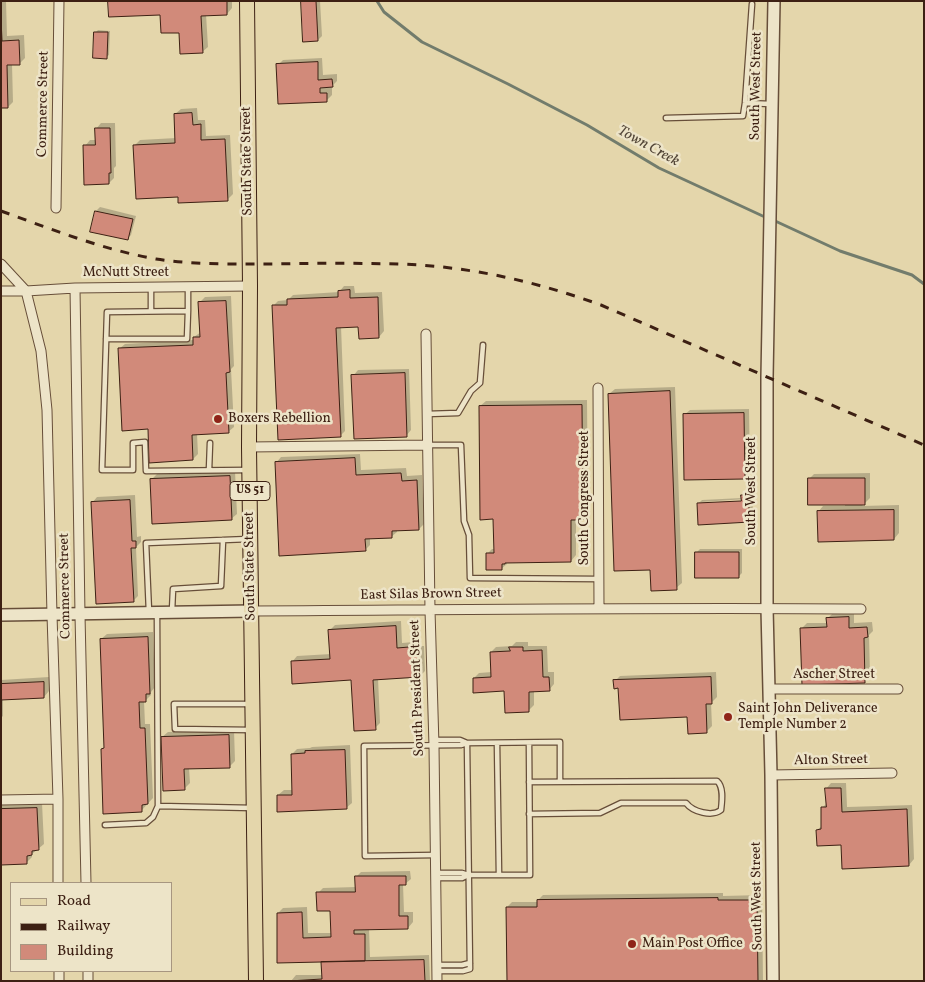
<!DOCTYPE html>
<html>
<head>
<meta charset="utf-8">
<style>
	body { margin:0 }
	#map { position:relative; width:925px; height:982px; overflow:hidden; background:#e4d6ab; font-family:Vollkorn,serif }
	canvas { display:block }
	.frame { position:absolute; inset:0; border:2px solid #3d2013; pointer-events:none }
	.legend { position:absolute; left:10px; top:882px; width:162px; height:90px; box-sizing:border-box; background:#ede4c8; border:1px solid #a79680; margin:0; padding:6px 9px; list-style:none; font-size:15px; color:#3d2013 }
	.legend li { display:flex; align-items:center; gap:10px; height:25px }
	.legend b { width:25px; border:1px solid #a79680 }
</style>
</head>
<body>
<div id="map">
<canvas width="925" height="982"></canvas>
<div class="frame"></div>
<ul class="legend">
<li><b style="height:6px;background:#e4d6ab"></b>Road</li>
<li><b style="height:6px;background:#3d2013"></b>Railway</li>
<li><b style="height:14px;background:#d18a7a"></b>Building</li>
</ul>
</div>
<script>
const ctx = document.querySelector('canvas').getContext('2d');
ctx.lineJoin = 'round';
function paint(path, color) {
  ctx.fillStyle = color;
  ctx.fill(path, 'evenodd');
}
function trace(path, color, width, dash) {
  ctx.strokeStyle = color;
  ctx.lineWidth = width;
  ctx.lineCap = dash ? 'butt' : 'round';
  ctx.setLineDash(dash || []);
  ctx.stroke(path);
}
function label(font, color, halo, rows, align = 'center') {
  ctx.font = font + ' Vollkorn,serif';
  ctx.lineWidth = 5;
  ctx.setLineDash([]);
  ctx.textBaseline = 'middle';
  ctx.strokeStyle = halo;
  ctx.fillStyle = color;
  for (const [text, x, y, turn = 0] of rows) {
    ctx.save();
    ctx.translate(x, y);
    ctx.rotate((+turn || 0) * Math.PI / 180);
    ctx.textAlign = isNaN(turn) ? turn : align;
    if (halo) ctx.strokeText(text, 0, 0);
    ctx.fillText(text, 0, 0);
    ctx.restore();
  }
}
paint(new Path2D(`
	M1,1H6L7,36L24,35L25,58L19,64H12L13,102L8,107H1Z
	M110,1H232V8L227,14H206L208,47L202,52L161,13Z
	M302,1H320L322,36L318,40Z
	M98,30L110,31L109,55L106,57L96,32Z
	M322,58L323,75L337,74V81L332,86V95L327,100L278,65L283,60Z
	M197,108L198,120H205L206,136L230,135L233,194L227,200L179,196L135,145L140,140L176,138L175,114L181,109Z
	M101,123H115L116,166L114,168V178L109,183L85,146L90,140H96V129Z
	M100,207L136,216L131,235L127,239L92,231L96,211Z
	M344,286H354L355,293L382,292L384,331L379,337L359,325L341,326L345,431L340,436L273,306L278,301L288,300L293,295L339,292Z
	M231,296L234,366L231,369L234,427L228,432L197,434L198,454L193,459L149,428L119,349L125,344L194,340V337L201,332L199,303L205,297Z
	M409,369L411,430L406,436L353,376L358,370Z
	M675,387L682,583L676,588L651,569L609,394L615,389Z
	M587,400L588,513L582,518H576V555L571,561H507V564L501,569L487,554L492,549H495V518L480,406L486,401Z
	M749,409L750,473L745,478L684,415L690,410Z
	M360,454L361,470L406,468L407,476L422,475L424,524L419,529L397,530V532L391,537L370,538V545L365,550L276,463L281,457Z
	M235,471L237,514L231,519L151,480L157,474Z
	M870,473V498L862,506L899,505V533L894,539L818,512L823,506H845V504L809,479L814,474Z
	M746,492H752L753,517L749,521L698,504L702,500L742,498V496ZM747,499V502L700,504V502Z
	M135,495L137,537L141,536V542L136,547L138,596L133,601L92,503L97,497Z
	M700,549H742V573L738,577L696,553Z
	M854,612V623L872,622L873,631L869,635L870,676L865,681L801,629L807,623H828V618L833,613Z
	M401,621L402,643L414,642L415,646H424L425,671L420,676L378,678L380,723L375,728L352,679L292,662L297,656L331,654L329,631L335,625Z
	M153,632L155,687L151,692V695L145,701H144L145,724H150L153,798L141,811L102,749L106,746L101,639L107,634Z
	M516,642H528V646H547L548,672H554V684L549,690H534V705L529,710L506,690L474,678L479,673L492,672L491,652L496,647L512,646Z
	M716,672L717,697L711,703L712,726L706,732L688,716L620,687L615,681L620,676Z
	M49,677V691L44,697L3,698V716L1,718V680Z
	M234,730L235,761L230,766L189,768L190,783L184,789L162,737L168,732Z
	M350,745L352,803L346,808L278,795L284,790H293L292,754L297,749L310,748L312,747Z
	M831,783H846L847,807L912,805L914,859L909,865L842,843L817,830L823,825L822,808L827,803L826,789Z
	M42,803L44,844L32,854V857L27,862L1,847V805Z
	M410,871L411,879L405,884H403L404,912H413V922L408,928H369L370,957L429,955L430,981H291L296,975H323L322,961L278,913L283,908L307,907L308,933H332V910L318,893L323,888L356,887V877L361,872Z
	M723,893V896L762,895L763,981H508L507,907L512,902H538V900L543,895Z`), '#0003');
trace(new Path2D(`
	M377,1L384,12L422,42L508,84L587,125L659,168L767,218
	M773,220L840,251L912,275L924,284`), '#727c6c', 3);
const building = new Path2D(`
	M108,1H227V15L201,16L203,53L180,54L179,33H161L160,15L109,17Z
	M301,1H316L318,41L303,42Z
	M1,18L2,41L19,40L20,65H7L8,108H1Z
	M94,32H108L107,59L93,58Z
	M318,62V80L332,79L333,87L320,88V93H327V102L278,104L276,64Z
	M192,113L193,125L201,124V140L225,139L228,201L178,203V197L136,199L133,145L175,143L174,114Z
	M95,128H110L111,173H109V184L84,185L83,145H95Z
	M95,211L133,219L128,240L90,232Z
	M350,290V298L378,297L379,338L359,339L358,327L336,328L341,437L278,440L272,305H287V299L338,297V291Z
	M226,301L230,372L226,373L229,433L192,435L193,460L149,463L148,429L122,431L118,348L193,345V337H200L198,302Z
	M405,373L407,437L354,439L351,375Z
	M670,391L677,590L651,591L650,570L614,571L608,394Z
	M582,405L583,520H571V562L505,563V564H502V570H486V553H494L493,519L480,520L479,406Z
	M744,413L745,479L684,480L683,414Z
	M355,458L356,475L401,473L402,481L417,480L419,530L392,531V538L365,539L366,551L279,556L275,462Z
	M230,476L232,520L152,524L150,479Z
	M808,478H865V505H808Z
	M741,495H748L750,522L698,525L697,503L741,501Z
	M130,500L132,541H136V548H131L134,602L96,604L91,502Z
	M894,510V540L818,542L817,511Z
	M695,552H739V578H695Z
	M849,617V628L867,627L868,637L864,638L865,683L802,685L800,628L827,627L826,618Z
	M396,626L397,648L409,647L410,651L419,650L420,677L373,680L376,730L354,731L351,680L292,684L291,661L330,659L328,630Z
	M148,637L150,694H146V702H139L140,728H145L148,804L142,805V812L103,814L101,749L104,748L100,639Z
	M509,647H523V651L542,650L543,677H549L550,691L529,692V712L505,713L504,691L473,693V678L491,677L490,652L510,651Z
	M711,677L712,704H706L707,733L688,734L687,717L620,720L618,688L614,689L613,680Z
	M44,682V698L1,700V684Z
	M229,735L230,768L184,769L185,790L163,791L161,737Z
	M345,750L347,809L277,812V795H292L291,754L305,753V751Z
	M825,788H841L842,812L907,809L909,866L842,869L841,845L817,846L816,830L821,829V807H826Z
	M37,808L39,850L32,851V855L27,856V864L1,865V809Z
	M355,876H406V885H399V916H408V929L354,930V934H365V961L277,963V913L302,912L303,938L331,937L330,911H317L316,892H355Z
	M718,898V900H757L758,981H507L506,907H537V900Z
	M424,960L425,981H289L322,979L321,962Z`);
paint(building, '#d18a7a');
trace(building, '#3d2013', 1);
const service = new Path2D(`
	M745,103L771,104
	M666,118L743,116L745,103L752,4
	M188,287V311L107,312L102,470H133V443L145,442L146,471L248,470
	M151,311V288
	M106,339H187L188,311
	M427,414L458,413L471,391L480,383L483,345
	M428,445H461L464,521L469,535L470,578L599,579
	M209,470L210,443
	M172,611L173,589L221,586L223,540
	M149,612L146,543L249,539
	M157,612L158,806
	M251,704H174L175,729L252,730
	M434,740H460L467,743
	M497,743L499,875
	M529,782L717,781C724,787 722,801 721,810C712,817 693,812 686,803H621L600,813L529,814
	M105,825L146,823L153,817L158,806L253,808
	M436,855L365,856L364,746L461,745L467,743
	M436,873H462L468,875
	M436,878H462L468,875H530L529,743
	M437,965H462L470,963
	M437,971H463L470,969L467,743L560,742V782`);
const minor = new Path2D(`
	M56,208L59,1
	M1,264L26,291L41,351L47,410L52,615L58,799V883
	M75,288L80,615L86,883
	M1,291H26L75,288L250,286
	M426,334L430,610L434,746L437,981
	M598,388L599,608
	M249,447L427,445
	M252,611C455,610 658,607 861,609
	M770,689H898
	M771,775L892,773
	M1,800L58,799
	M59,971V981
	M88,971V981`);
const tertiary = new Path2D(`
	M1,615L252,611
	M773,981L771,775L767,608V377L774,1`);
const primary = new Path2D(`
	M247,1L250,286L249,447L256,981`);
trace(service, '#674e39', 7);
trace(minor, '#674e39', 11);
trace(tertiary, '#674e39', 14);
trace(primary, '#3d2013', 16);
trace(service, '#ede4c8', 4.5);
trace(minor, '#ede4c8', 9);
trace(tertiary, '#ede4c8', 11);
trace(primary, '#e4d6ab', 14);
trace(new Path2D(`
	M1,211C51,229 104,250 156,259C195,265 235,264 273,264C315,263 357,263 398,264C468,266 535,281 601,305L924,445`), '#3d2013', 3, [9, 9]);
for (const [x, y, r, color] of [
	[218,419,5,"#8f2418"],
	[728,717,5,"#8f2418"],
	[632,944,5,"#8f2418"]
]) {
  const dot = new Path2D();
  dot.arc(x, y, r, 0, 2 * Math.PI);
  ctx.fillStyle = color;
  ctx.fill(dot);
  trace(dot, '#ede4c8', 2);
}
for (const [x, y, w] of [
	[250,491,40]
]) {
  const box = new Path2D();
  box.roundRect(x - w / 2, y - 9.5, w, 19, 4);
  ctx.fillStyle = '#ede4c8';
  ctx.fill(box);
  trace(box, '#3d2013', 1);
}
label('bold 12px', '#3d2013', null, [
	["US 51",250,491]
]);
label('14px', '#3d2013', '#ede4c8', [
	["South West Street",757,86,-89],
	["Commerce Street",44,104,-89],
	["South State Street",248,161,-91],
	["McNutt Street",126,273],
	["South West Street",752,491,-90],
	["South Congress Street",585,498,-90],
	["South State Street",251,566,-91],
	["Commerce Street",66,586,-91],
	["East Silas Brown Street",431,595,-1],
	["Ascher Street",834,675],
	["South President Street",418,688,-92],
	["Alton Street",831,761,-1],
	["South West Street",758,896,-91]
]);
label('14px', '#3d2013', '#ede4c8', [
	["Boxers Rebellion",228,419],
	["Saint John Deliverance",738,709],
	["Temple Number 2",738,725],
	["Main Post Office",642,944]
], 'left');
label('italic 15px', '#534638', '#ede4c8', [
	["Town Creek",648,147,29]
]);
</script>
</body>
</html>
